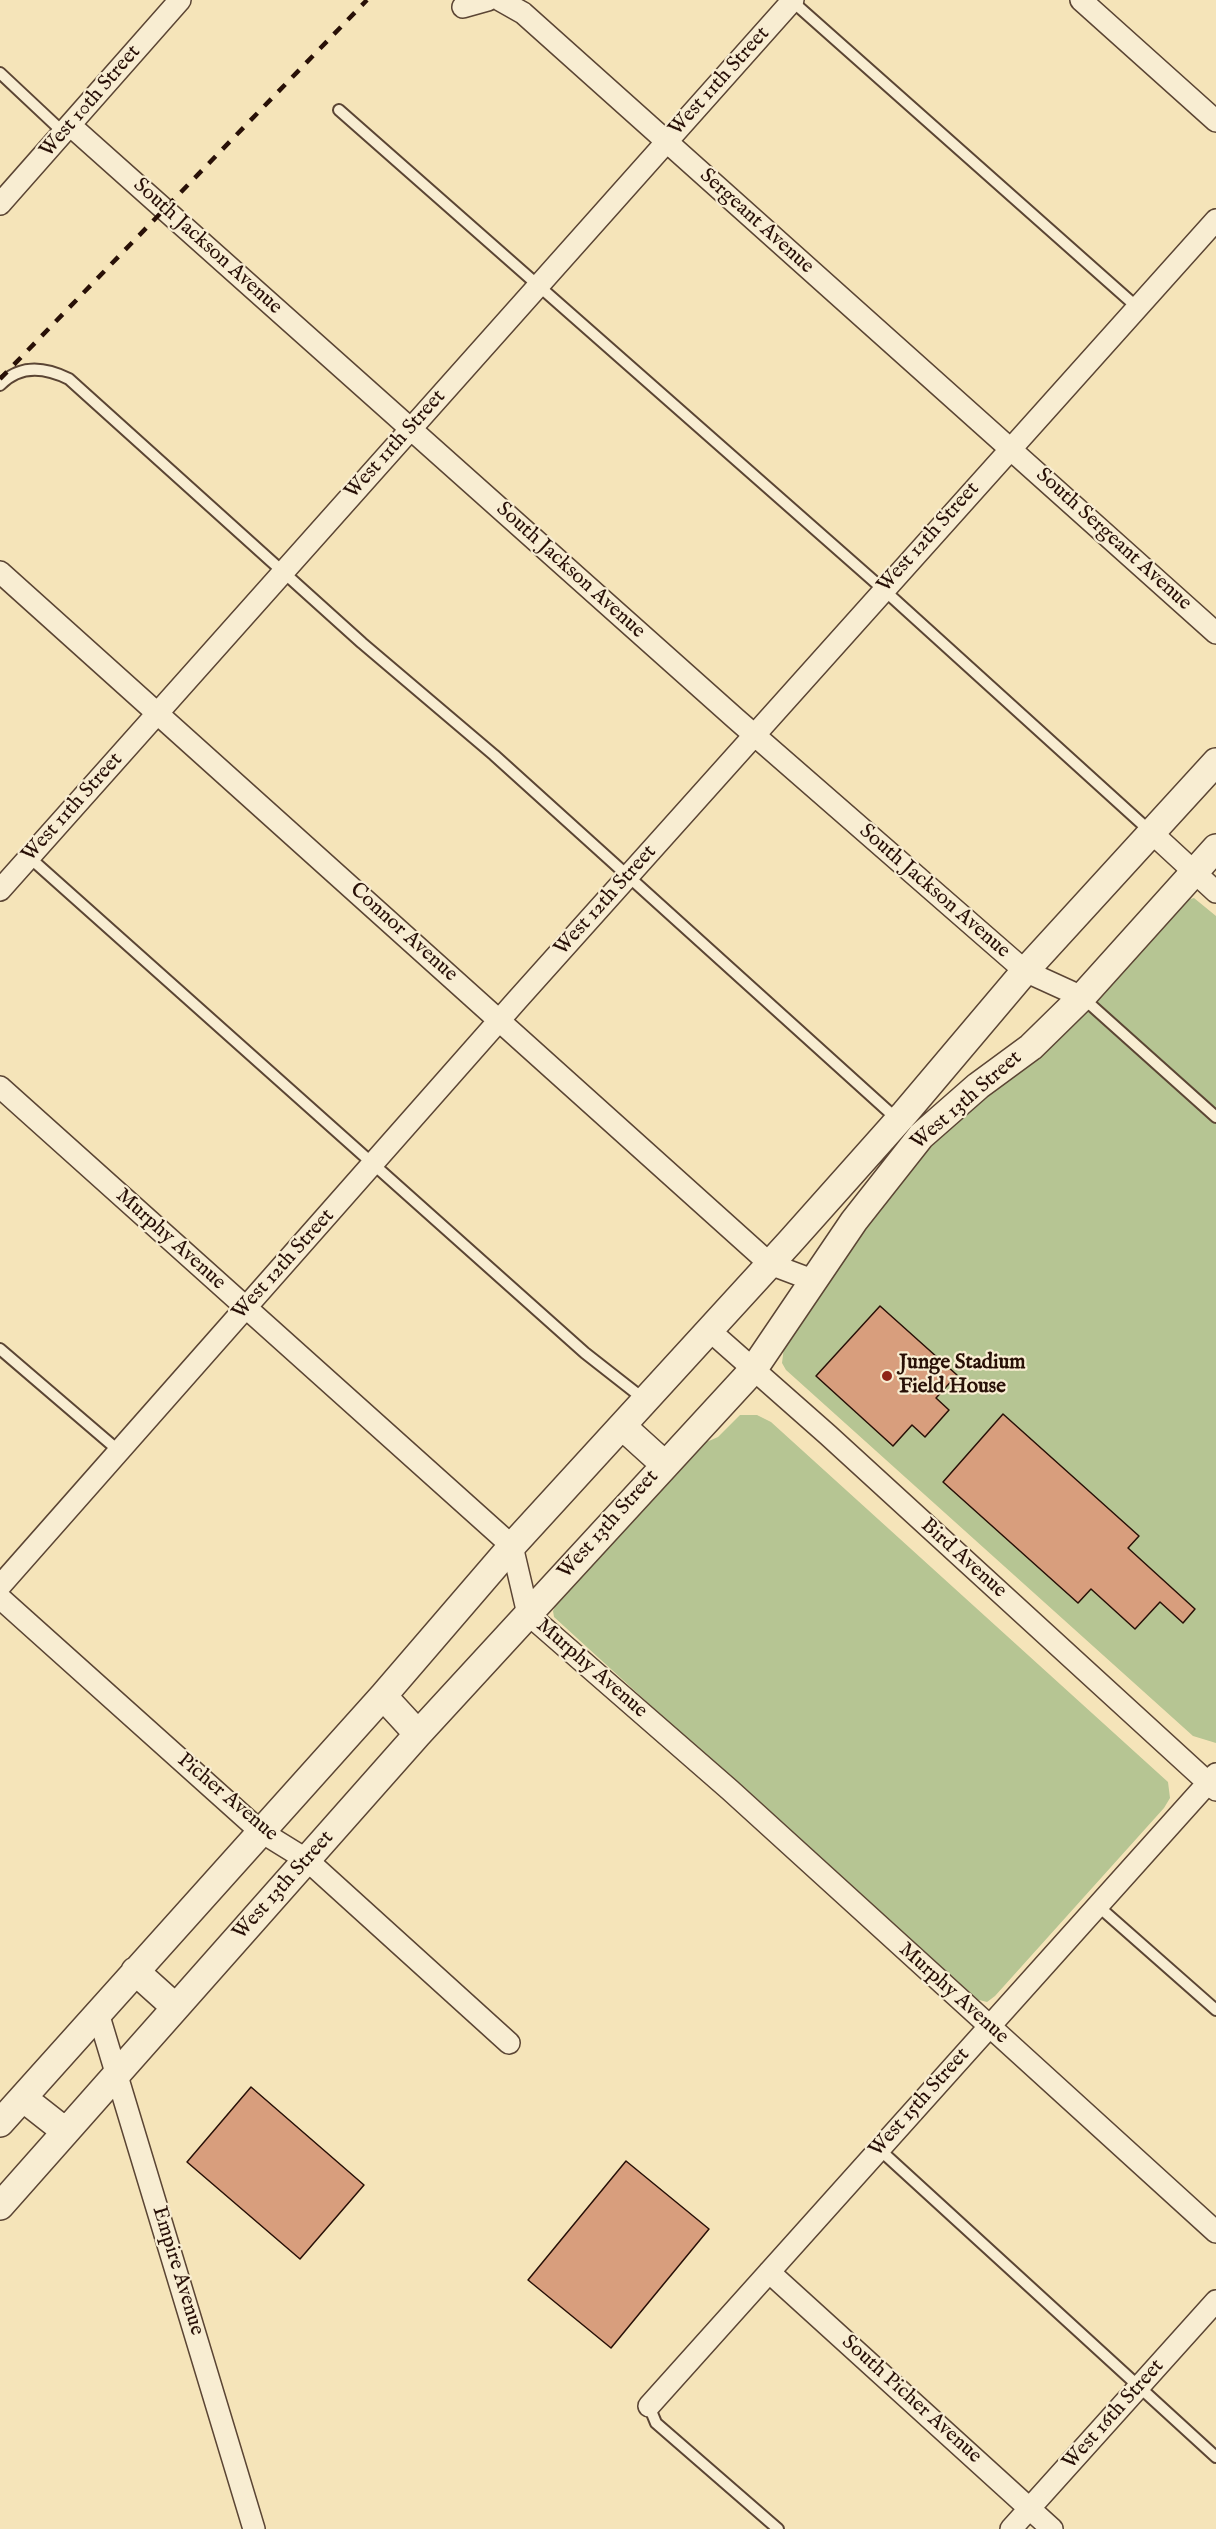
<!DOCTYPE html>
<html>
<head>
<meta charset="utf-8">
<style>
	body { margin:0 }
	canvas { display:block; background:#f5e4b9 }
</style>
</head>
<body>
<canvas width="1216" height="2529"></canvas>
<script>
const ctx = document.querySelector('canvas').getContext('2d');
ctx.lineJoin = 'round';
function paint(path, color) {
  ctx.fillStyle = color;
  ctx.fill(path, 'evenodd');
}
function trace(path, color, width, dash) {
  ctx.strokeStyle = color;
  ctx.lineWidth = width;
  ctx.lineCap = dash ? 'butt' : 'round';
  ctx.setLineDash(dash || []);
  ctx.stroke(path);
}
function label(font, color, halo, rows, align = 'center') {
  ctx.font = font + ' "IM FELL English",serif';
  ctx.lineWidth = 4.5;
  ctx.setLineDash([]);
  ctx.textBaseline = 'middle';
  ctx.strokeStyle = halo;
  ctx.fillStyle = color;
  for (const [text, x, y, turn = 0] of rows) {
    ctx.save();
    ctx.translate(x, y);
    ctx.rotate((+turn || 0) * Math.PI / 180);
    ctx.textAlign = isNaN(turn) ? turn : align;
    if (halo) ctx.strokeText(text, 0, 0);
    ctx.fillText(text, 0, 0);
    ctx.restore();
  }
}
paint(new Path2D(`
	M1194,898L1216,916V1743L1193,1736L786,1370L782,1363L784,1347L897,1170L1187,900Z
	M740,1415H757L771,1422L1168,1782L1170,1798L1164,1808L995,1996L987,2002L971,1998L554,1617L553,1611L559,1598L695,1447L718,1437Z`), '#b6c593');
const building = new Path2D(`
	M880,1306L957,1375L936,1398L949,1410L925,1437L912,1425L893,1446L816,1376Z
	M1003,1414L1139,1536L1128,1548L1195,1609L1183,1623L1160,1602L1135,1629L1091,1589L1078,1603L943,1482Z
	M251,2087L364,2185L300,2259L187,2162Z
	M626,2161L709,2229L611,2348L528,2280Z`);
paint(building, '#d89e7d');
trace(building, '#281007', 1.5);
const service = new Path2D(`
	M792,1L1138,308
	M0,73L64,133
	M339,110L884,590L1151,832
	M0,385C20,364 45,367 69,379L362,643L494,755L898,1120
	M29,857L585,1353L645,1400
	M1082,997L1216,1117
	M0,1349L119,1451
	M1098,1906L1216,2010
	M879,2149L1216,2457
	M649,2406L656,2423L778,2529`);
const minor = new Path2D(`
	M500,0L523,13L1216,633
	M1081,0L1216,121
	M463,7L488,0
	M71,126L736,719L1025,971L1082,997
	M0,204L180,0
	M0,572L770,1264L815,1281
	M1152,833L1216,892
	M0,890L793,0
	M0,1087L512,1546L528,1614L730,1790L1216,2232
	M709,1330L828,1435L1216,1790
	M0,1586L518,999L1216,220
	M0,1598L260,1831L307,1860L509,2043
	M98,2013L254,2529
	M769,2272L1052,2529
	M649,2406L1216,1774
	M1011,2529L1216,2301`);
const tertiary = new Path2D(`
	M622,1426L664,1464
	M383,1696L418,1734
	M135,1971L175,2007
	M23,2098L65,2131
	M0,2123L383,1696L512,1546L790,1242L905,1113L1025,971L1216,762
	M0,2206L418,1734L753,1370L854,1221L921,1136L978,1086L1031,1047L1082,997L1216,848`);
trace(service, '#5b4534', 14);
trace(minor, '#5b4534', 24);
trace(tertiary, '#5b4534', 30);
trace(service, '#f8edd2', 10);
trace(minor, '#f8edd2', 21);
trace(tertiary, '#f8edd2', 27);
trace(new Path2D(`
	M0,379L367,0`), '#281007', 4.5, [10, 10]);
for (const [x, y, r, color] of [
	[887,1376,6,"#8f2418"]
]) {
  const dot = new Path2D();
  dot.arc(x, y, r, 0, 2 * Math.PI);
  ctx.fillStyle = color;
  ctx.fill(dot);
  trace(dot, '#f8edd2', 2);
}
label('21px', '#281007', '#f8edd2', [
	["West 11th Street",720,82,-48],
	["West 10th Street",91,102,-49],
	["Sergeant Avenue",756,222,42],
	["South Jackson Avenue",207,247,42],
	["West 11th Street",396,445,-48],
	["West 12th Street",929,538,-48],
	["South Sergeant Avenue",1113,540,42],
	["South Jackson Avenue",570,571,42],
	["West 11th Street",73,808,-48],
	["South Jackson Avenue",934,892,41],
	["West 12th Street",606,901,-48],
	["Connor Avenue",403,933,42],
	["West 13th Street",967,1101,-41],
	["Murphy Avenue",170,1240,42],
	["West 12th Street",284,1265,-48],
	["West 13th Street",609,1525,-48],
	["Bird Avenue",963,1559,42],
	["Murphy Avenue",591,1669,41],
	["Picher Avenue",227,1798,40],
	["West 13th Street",284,1886,-48],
	["Murphy Avenue",953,1994,42],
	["West 15th Street",920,2103,-48],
	["Empire Avenue",177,2271,73],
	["South Picher Avenue",911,2400,42],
	["West 16th Street",1114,2415,-48]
]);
label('bold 21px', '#281007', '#f8edd2', [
	["Junge Stadium",899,1364],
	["Field House",899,1388]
], 'left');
</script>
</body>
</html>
